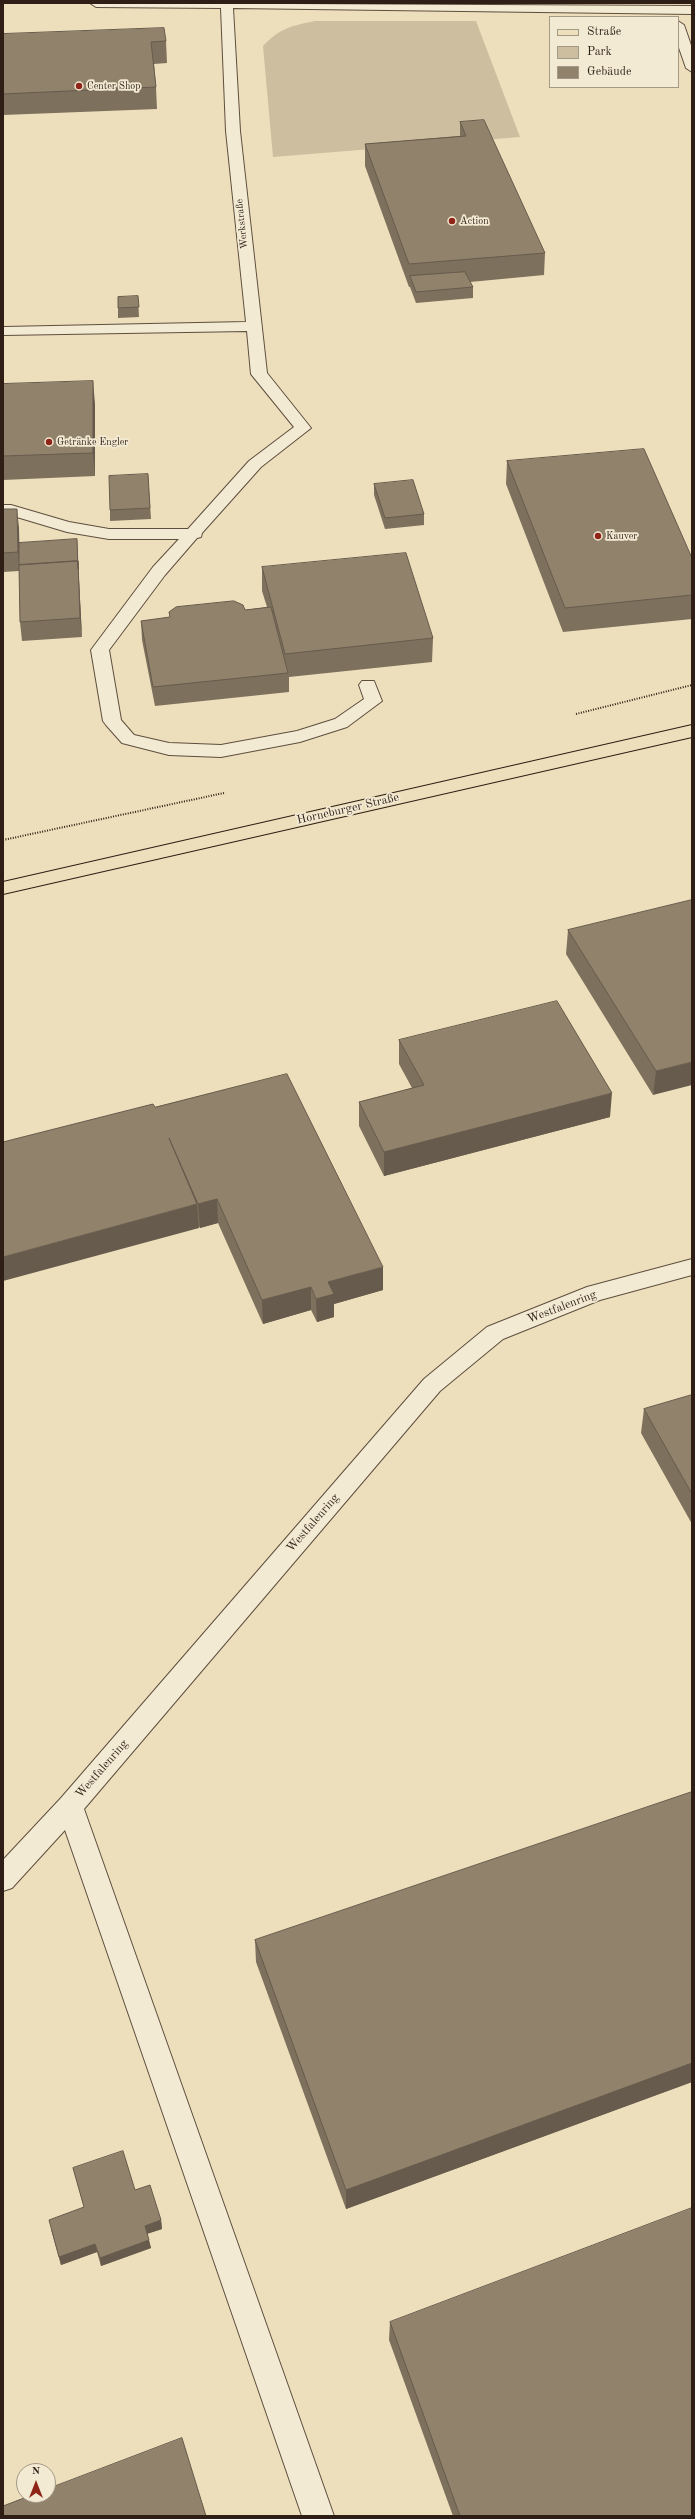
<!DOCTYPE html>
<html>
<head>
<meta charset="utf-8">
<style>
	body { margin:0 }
	#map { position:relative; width:695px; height:2519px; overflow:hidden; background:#eddfbb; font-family:"Old Standard TT",serif }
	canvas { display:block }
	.frame { position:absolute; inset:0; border:4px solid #2e1e16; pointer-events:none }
	.legend { position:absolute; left:549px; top:16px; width:130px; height:72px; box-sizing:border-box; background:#f3ead3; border:1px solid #a49887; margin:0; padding:5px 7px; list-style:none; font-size:12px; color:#2e1e16 }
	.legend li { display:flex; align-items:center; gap:8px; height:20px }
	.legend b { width:20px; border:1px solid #a49887 }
	.north { position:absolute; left:16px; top:2463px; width:40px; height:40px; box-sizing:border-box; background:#f3ead3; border:1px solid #a49887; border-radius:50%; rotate:0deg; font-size:11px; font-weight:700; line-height:16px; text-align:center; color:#2e1e16 }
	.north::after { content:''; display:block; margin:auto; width:14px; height:18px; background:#8f2418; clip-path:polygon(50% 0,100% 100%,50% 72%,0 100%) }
</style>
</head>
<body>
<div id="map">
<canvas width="695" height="2519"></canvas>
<div class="frame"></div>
<ul class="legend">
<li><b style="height:5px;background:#eddfbb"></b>Straße</li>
<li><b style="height:11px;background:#cdbe9f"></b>Park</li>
<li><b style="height:11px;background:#91826c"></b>Gebäude</li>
</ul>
<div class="north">N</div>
</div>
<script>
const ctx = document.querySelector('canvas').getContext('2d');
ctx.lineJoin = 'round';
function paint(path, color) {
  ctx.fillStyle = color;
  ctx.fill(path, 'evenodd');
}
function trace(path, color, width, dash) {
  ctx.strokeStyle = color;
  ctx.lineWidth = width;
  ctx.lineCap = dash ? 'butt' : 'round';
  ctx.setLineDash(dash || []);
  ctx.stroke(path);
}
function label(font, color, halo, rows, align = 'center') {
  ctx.font = font + ' "Old Standard TT",serif';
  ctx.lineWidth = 3.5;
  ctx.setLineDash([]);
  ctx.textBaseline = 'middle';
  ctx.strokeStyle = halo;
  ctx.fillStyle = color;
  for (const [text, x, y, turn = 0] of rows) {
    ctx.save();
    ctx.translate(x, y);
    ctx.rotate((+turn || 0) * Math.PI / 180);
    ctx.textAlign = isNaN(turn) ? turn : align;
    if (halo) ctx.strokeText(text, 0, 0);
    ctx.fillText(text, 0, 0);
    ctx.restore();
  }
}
paint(new Path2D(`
	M315,21H476L520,137L273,157L263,46C280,28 291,26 315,21Z`), '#cdbe9f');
const minor = new Path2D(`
	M90,3L692,6V14L233,8L240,131L267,373L311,428L261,467L202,533L201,537L197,538L165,575L109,650L121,720L134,735L169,743L221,745L297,731L335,719L364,699L359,685L362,681H374L382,701L347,727L300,742L221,757L169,755L122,743L106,725L103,721L91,650L153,567L179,539H109L67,532L10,515H3V505H11L69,522L109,529H188L249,461L294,427L251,374L247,331L3,335L4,327L246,322L226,131L221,8L96,7Z
	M678,21L684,25L692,48V72L686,68L678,45Z
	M692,1259V1275L600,1300L503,1339L440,1391L84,1809L334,2516H302L65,1830L12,1888L3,1891V1860L61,1798L424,1379L487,1327L587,1287Z`);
const major = new Path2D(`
	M692,725V737L3,894V882Z`);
trace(minor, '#5e4e3f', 2);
trace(major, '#2e1e16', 2);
trace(new Path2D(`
	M576,714L692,685
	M3,840L224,793`), '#2e1e16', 2, [1, 1.5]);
paint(minor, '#f3ead3');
paint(major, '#eddfbb');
paint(new Path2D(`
	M3,34L166,41L167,63L154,64L156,87L157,109L3,115Z
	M460,122L545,253L544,275L470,282L473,287V298L416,303L410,287H409L365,166V144L460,136Z
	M138,296L139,317L118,318V308Z
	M3,384L95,404V476L3,480Z
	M507,461L692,558V619L563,632L506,484Z
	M148,474L151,519L110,521V510Z
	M374,484L424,514V525L385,529L374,495Z
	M3,509L19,528V543L77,539L79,580L82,637L22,641L20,622L19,571L3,572Z
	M262,567L433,638L432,662L289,677V692L155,706L142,640L141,621L170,617L169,612L245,610L267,607L262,591Z
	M692,900L653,1095L566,954L568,930Z
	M399,1040L610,1117L384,1176L359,1126V1102L412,1088L399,1064Z
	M155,1107L383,1290L334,1304V1317L317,1322L311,1310L263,1324L218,1223L200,1228L198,1225L199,1228Z
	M692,1395V1524L641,1433L644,1409Z
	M692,1792V2082L346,2209L256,1962L255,1940Z
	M73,2168L135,2190L161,2220L162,2229L147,2234L151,2248L101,2266L97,2252L61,2265L51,2229L84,2207Z
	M390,2322L692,2516H453L389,2340Z`), '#7d705d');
paint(new Path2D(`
	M93,381L95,404V476L93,453Z
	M17,509L19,528L20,571L18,552Z
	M77,539L79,580L82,637L80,618Z
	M692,1062V1085L653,1095L656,1071Z
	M612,1093L610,1117L384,1176V1152Z
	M217,1199L218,1223L200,1228L198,1204Z
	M197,1204L199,1228L3,1281V1257Z
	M383,1267V1290L334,1304V1317L317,1322L316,1299L328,1282Z
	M311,1287V1310L263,1324L262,1300Z
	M692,2063V2082L346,2209V2190Z
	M161,2220L162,2229L146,2234L145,2226Z
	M149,2240L151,2248L101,2266L100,2258Z
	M95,2244L97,2252L61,2265L59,2257Z`), '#665b4c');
const building = new Path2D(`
	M164,28L166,41L151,42L156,87L3,94V34Z
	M484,120L545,253L409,264L365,144L466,136L460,122Z
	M465,272L473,287L416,292L410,276Z
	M138,296L139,307L118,308V297Z
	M93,381V453L3,456V384Z
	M644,449L692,558V595L565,608L507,461Z
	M148,474L150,508L110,510L109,476Z
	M413,480L424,514L385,518L374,484Z
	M3,509H17L18,552L3,553Z
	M77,539L78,569V561L19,565V543Z
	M406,553L433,638L285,654L262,567Z
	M78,561L80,618L20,622L19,565Z
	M234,601L243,605L245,610L271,607L288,673L153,687L141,621L170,617L169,612L176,607Z
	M692,900V1062L656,1071L568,930Z
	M557,1001L612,1093L384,1152L359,1102L424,1085L399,1040Z
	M287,1074L383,1267L328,1282L334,1294L316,1299L311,1287L262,1300L217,1199L198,1204L169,1138L197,1204L3,1257V1142L153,1104L155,1107Z
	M692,1395V1494L644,1409Z
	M692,1792V2063L346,2190L255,1940Z
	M123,2151L135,2190L150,2185L161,2220L145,2226L149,2240L100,2258L95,2244L59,2257L49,2220L84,2207L73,2168Z
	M692,2208V2516H460L390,2322Z
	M182,2438L206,2516H3V2506L32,2495H48V2489Z`);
paint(building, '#91826c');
trace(building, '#665b4c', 1);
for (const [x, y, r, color] of [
	[79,86,4,"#8f2418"],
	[452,221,4,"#8f2418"],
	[49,442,4,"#8f2418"],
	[598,536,4,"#8f2418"]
]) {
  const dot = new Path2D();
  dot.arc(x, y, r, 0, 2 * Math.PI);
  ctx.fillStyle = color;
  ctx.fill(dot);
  trace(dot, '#f3ead3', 1.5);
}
label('10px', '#2e1e16', '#f3ead3', [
	["Center Shop",87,86],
	["Action",460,221],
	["Getränke Engler",57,442],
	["Kauver",606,536]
], 'left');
label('10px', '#2e1e16', '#f3ead3', [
	["Werkstraße",242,224,-96]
]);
label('12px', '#2e1e16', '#f3ead3', [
	["Horneburger Straße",348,809,-13],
	["Westfalenring",562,1307,-21],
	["Westfalenring",313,1523,-49],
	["Westfalenring",102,1769,-49]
]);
</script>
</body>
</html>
